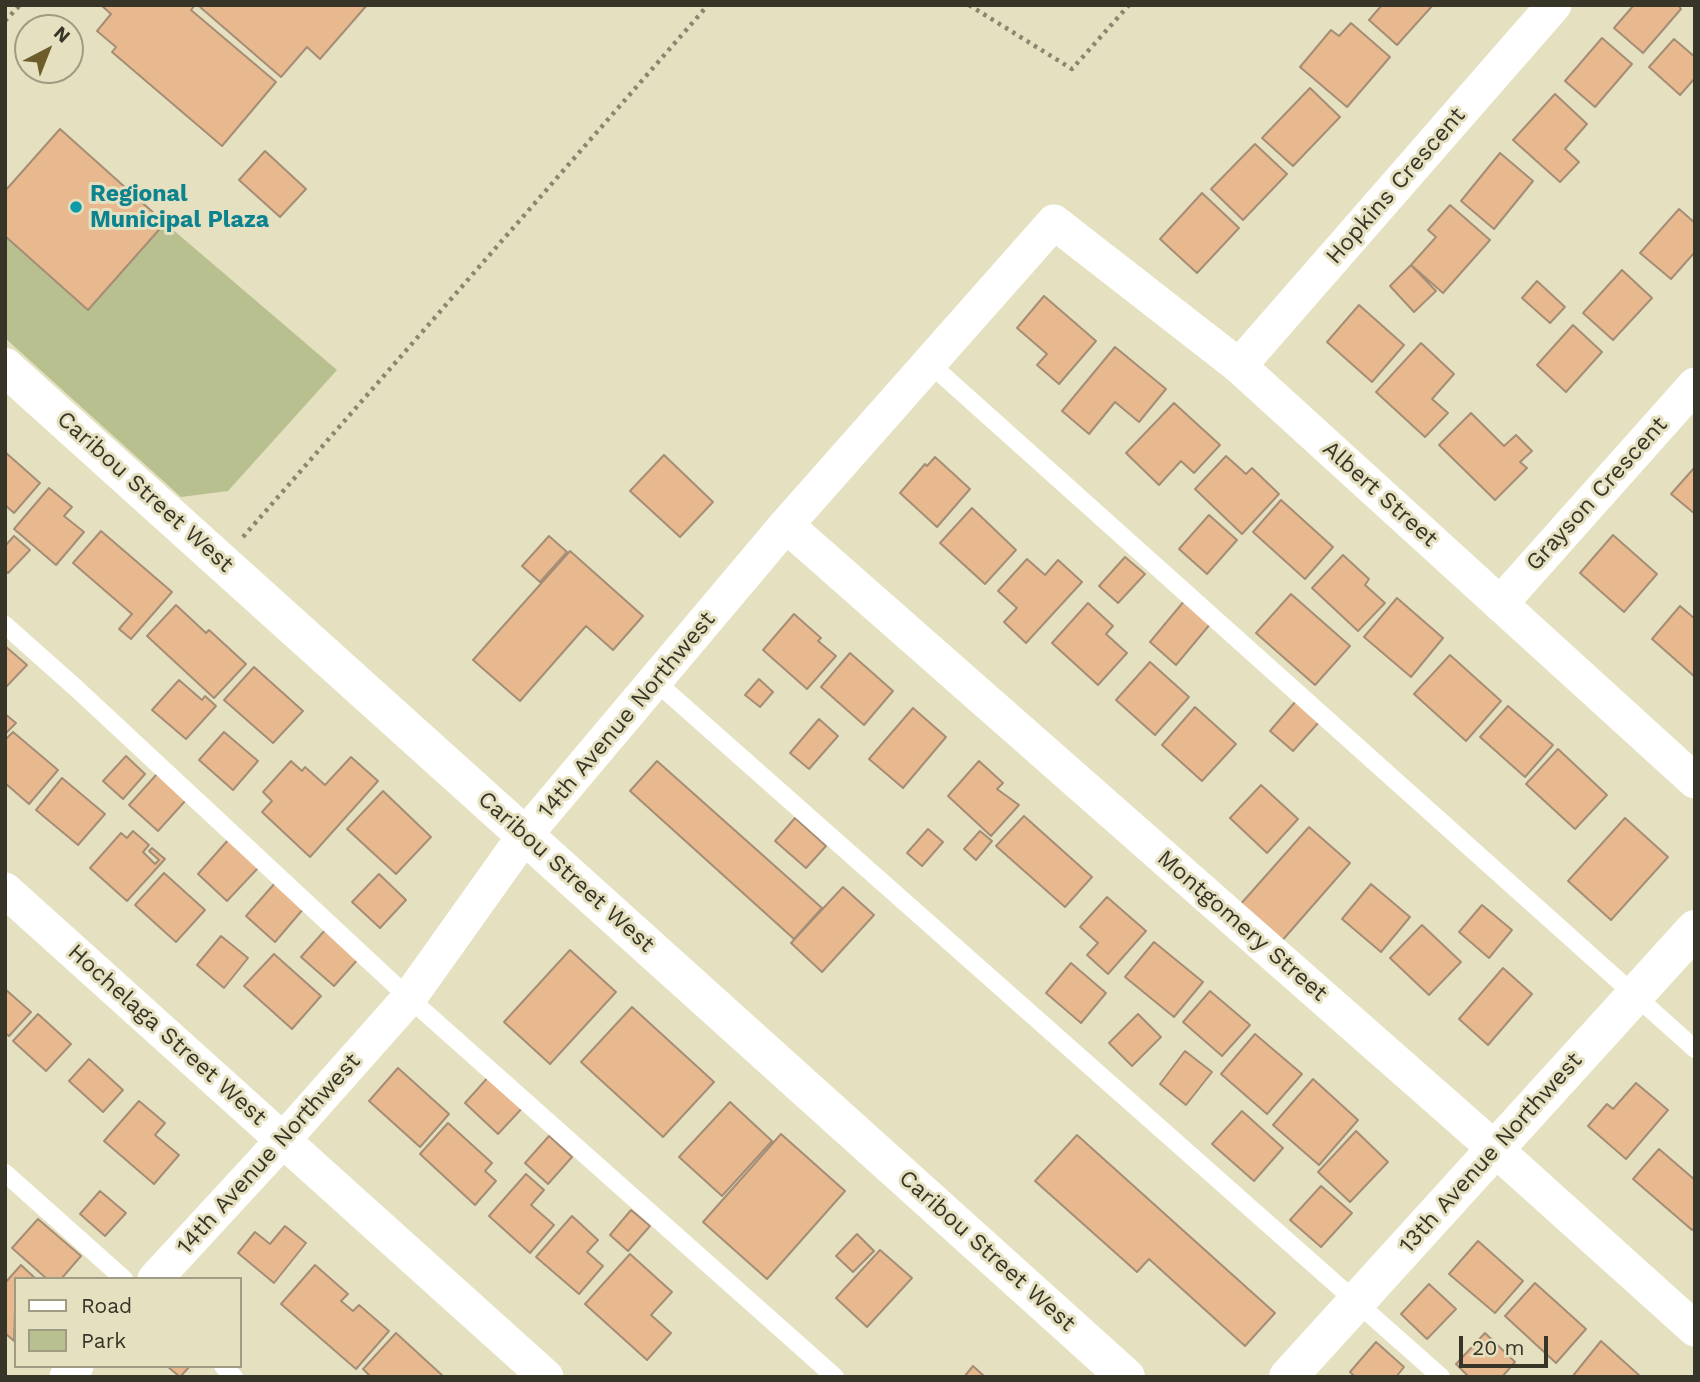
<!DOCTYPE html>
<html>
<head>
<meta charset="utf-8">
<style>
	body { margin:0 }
	#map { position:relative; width:1700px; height:1382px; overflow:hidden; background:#e5e0bf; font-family:"Work Sans",sans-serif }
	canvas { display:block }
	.frame { position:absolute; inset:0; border:7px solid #373528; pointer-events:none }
	.legend { position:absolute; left:14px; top:1277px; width:228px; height:91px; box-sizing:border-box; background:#e5e0bf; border:2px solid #9f9c83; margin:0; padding:9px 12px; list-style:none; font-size:21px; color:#373528 }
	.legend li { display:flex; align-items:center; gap:14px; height:35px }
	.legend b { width:35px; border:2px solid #9f9c83 }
	.north { position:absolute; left:14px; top:14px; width:70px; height:70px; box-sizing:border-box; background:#e5e0bf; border:2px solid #9f9c83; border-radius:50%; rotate:42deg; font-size:19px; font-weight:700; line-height:28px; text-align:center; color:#373528 }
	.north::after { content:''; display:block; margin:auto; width:24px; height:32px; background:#6c5d2b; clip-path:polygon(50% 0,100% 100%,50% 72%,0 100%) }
	.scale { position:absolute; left:1459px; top:1336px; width:89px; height:32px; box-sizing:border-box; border:4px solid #373528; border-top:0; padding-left:9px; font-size:21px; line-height:24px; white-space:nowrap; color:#373528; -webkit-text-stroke:5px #e5e0bf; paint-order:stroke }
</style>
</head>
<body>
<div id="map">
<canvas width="1700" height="1382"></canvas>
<div class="frame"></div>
<ul class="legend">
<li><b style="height:9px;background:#fff"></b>Road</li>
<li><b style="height:19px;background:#b8c08f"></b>Park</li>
</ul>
<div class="north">N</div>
<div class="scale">20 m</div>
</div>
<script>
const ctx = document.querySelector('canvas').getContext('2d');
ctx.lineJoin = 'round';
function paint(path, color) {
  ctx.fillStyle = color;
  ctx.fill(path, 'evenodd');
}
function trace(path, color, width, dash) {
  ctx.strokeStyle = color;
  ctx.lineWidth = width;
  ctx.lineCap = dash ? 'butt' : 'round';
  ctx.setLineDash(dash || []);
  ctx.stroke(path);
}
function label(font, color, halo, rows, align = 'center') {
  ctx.font = font + ' "Work Sans",sans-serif';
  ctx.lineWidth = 6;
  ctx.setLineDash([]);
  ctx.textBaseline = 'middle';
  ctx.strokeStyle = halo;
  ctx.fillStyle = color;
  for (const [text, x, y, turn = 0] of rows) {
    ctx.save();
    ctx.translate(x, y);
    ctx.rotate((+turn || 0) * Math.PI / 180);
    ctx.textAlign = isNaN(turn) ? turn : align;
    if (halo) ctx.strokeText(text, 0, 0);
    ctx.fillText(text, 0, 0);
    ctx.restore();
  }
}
paint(new Path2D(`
	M165,223L337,370L228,491L181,497L5,338V236L88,309Z`), '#b8c08f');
const building = new Path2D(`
	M101,5H195L191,10L276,82L222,146L112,52L116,47L97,31L111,14Z
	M202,5H367L320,59L307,47L281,77L200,7Z
	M1382,5H1433L1397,45L1369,20Z
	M1634,5H1678L1681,9L1643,53L1614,28Z
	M1351,23L1390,57L1347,107L1300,67L1331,30L1339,36Z
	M1602,38L1632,64L1595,107L1565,81Z
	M1674,39L1695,57V78L1680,95L1649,67Z
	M1310,88L1340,117L1293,166L1262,138Z
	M1555,94L1587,124L1565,149L1579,162L1560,182L1513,140Z
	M60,129L165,223L88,310L5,236V191Z
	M1255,144L1287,174L1243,220L1211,189Z
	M265,151L306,189L280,217L239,180Z
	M1500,153L1533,181L1494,229L1461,201Z
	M1202,193L1239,228L1197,273L1160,239Z
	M1450,205L1490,240L1443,293L1411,265L1436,237L1428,230Z
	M1679,209L1695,223V252L1671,279L1640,253Z
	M1411,265L1436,291L1414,312L1390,286Z
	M1622,270L1652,298L1613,340L1583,313Z
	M1537,281L1565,307L1550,323L1522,298Z
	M1044,296L1096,341L1059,384L1037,365L1047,354L1017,328Z
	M1359,305L1404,345L1372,382L1327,342Z
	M1573,325L1602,352L1566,392L1537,365Z
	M1421,343L1454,374L1432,399L1448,413L1425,437L1376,392Z
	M1115,347L1166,389L1139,422L1115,402L1089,434L1062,411Z
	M1174,403L1220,445L1194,473L1181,461L1159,485L1126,453Z
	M1471,413L1504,446L1516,435L1532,451L1520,462L1527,468L1495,500L1439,445Z
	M5,452L40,483L14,513L5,505Z
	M664,455L713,502L680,537L630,491Z
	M1226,456L1246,474L1252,468L1279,494L1242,534L1195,489Z
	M935,457L970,489L937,527L900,493L925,464L927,466Z
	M1695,467V514L1671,494Z
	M49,488L72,507L64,516L84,532L56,565L14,529Z
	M1281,500L1333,547L1305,579L1253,532Z
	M972,508L1016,550L985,584L940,543Z
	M1209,515L1237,540L1207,574L1179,549Z
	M101,531L172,592L131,639L119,629L132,614L73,563Z
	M1613,535L1657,574L1624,612L1580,573Z
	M14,536L30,550L8,573L5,571V546Z
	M549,536L567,552L540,582L522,566Z
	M570,551L643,616L613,650L586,626L520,701L473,660Z
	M1343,555L1369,579L1365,585L1385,603L1358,631L1312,588Z
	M1125,557L1145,574L1118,603L1099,586Z
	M1027,559L1045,575L1058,560L1082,582L1026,643L1004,622L1017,608L998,591Z
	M1291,594L1350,646L1315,685L1256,633Z
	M1397,598L1443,638L1411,677L1364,637Z
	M1185,600L1211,623L1176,665L1150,642Z
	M1088,603L1113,626L1106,634L1127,653L1098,685L1052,643Z
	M176,605L206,633L209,630L246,664L214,698L147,636Z
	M1680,606L1695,619V677L1652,639Z
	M794,614L821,638L818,641L836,656L807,689L763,650Z
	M5,646L27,665L5,688Z
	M850,653L893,691L864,725L821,687Z
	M1450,655L1501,701L1466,741L1414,694Z
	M1150,662L1189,697L1155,735L1116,700Z
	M254,667L303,711L273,743L224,700Z
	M759,679L773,692L760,707L745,695Z
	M179,680L202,700L205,696L216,706L186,739L152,710Z
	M1296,701L1319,722L1293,751L1270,731Z
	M1508,706L1553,745L1525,777L1480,737Z
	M1195,707L1236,744L1202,781L1162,745Z
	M913,708L946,737L903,788L869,759Z
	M5,714L16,723L5,734Z
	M819,719L838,736L809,769L790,753Z
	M13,732L58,770L29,804L5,783V740Z
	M224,732L258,761L233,790L199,760Z
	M1558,749L1607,795L1575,829L1526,784Z
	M126,756L145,774L123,799L103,781Z
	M351,757L378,781L310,857L262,812L272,801L263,792L291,761L302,771L305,767L325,785Z
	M657,761L822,908L794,939L630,791Z
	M979,761L1003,783L997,789L1019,805L991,836L948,796Z
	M157,774L186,800L158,831L129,805Z
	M62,778L105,814L78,845L36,810Z
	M1261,785L1298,819L1267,853L1230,818Z
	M383,791L431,837L396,874L347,829Z
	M1024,816L1092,877L1065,907L996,846Z
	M795,818L826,846L806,868L775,841Z
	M1625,818L1668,857L1611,920L1568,881Z
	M1309,827L1350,863L1280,943L1239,906Z
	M928,829L943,842L922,866L907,853Z
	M133,831L149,845L143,852L155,864L159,860L149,851L152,848L165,859L127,901L90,868L121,833L127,838Z
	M980,831L992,841L976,860L964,849Z
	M228,840L258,868L227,901L198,874Z
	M164,873L205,910L176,942L135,905Z
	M379,874L406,900L380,928L352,902Z
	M275,883L304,908L275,942L246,916Z
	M1371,884L1410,917L1381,952L1342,919Z
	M843,887L874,915L822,972L791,943Z
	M1107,897L1146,931L1108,974L1087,955L1098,943L1080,927Z
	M1482,905L1512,930L1489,958L1459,932Z
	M1422,925L1461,962L1429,995L1390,958Z
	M326,929L359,958L334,986L301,957Z
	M221,936L248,958L224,988L197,965Z
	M1154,942L1203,982L1174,1017L1125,977Z
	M570,950L616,992L550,1064L504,1022Z
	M274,954L321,996L292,1029L244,986Z
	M1071,963L1106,993L1081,1023L1046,993Z
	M1503,968L1532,994L1488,1045L1459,1019Z
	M5,989L31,1012L9,1036L5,1033Z
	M1210,991L1250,1025L1222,1056L1183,1022Z
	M632,1007L714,1082L663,1137L581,1062Z
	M38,1014L71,1044L46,1071L13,1041Z
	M1138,1014L1161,1037L1132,1066L1109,1043Z
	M1255,1034L1302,1074L1267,1114L1221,1074Z
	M1185,1051L1212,1072L1186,1105L1160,1084Z
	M89,1059L123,1090L103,1112L69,1081Z
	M398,1068L449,1114L420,1147L369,1101Z
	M491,1074L525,1105L498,1134L465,1103Z
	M1313,1079L1358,1120L1319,1165L1273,1125Z
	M1636,1083L1668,1110L1626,1159L1588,1126L1607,1104L1613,1109Z
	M139,1101L165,1123L155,1135L179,1155L154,1184L104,1141Z
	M730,1102L772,1141L722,1196L679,1157Z
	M1242,1111L1283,1148L1254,1181L1212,1144Z
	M448,1123L492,1163L485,1171L496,1181L475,1205L420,1154Z
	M1356,1131L1388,1162L1350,1202L1318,1172Z
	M781,1134L845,1191L767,1279L703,1222Z
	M1077,1135L1275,1313L1245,1346L1149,1259L1137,1272L1035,1181Z
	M549,1136L572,1157L548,1184L525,1163Z
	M1659,1149L1695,1180V1228L1692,1230L1633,1179Z
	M526,1174L544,1190L531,1205L554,1225L530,1253L489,1216Z
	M1321,1186L1352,1213L1321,1247L1290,1220Z
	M100,1191L126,1213L105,1236L80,1214Z
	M631,1210L650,1226L628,1251L610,1235Z
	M572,1216L598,1240L587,1252L603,1266L579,1294L536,1257Z
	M38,1219L81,1256L61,1279H47L12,1248Z
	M285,1226L306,1243L274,1283L238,1253L255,1232L270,1244Z
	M857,1234L874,1251L853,1272L836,1256Z
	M1478,1241L1523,1281L1495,1313L1449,1274Z
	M880,1250L912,1278L867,1327L836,1298Z
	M630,1254L672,1292L651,1315L671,1333L647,1360L585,1304Z
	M21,1265L36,1279H16L14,1341L5,1333V1283Z
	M315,1265L348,1294L341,1301L353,1311L359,1305L389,1331L356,1369L281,1304Z
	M1535,1283L1586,1329L1556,1363L1505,1316Z
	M1429,1284L1456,1309L1427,1339L1401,1314Z
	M396,1333L444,1377H371L363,1369Z
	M1485,1333L1515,1362L1502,1377H1469L1456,1364Z
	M1601,1341L1641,1377H1572Z
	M1376,1342L1404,1367L1396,1377H1355L1350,1372Z
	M167,1366H190L180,1377Z
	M973,1366L985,1377H964Z`);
paint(building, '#e8b98e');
trace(building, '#a58d76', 2);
trace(new Path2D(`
	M969,5L1072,69L1129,5
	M5,21L20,5
	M243,537L708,5`), '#8a8670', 4.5, [3.5, 5]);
trace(new Path2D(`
	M928,362L1695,1049
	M5,625L77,689L409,998L835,1377
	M655,681L1441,1377
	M5,1173L124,1279
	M223,1366L234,1377`), '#fff', 18);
trace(new Path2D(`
	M1239,366L1554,5
	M786,525L1495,1149L1695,1329
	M1500,604L1695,385
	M5,890L546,1377
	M155,1279L284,1139L409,998L525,835L786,525L1054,222L1239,366L1695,781
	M67,1377L76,1366`), '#fff', 35);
trace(new Path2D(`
	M5,367L1126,1377
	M1288,1377L1695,929`), '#fff', 38);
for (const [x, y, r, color] of [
	[76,207,7,"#0f9aa8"]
]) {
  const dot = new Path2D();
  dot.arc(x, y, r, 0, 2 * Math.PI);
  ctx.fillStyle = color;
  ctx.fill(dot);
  trace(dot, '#e5e0bf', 2.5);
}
label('23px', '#373528', '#e5e0bf', [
	["Hopkins Crescent",1396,186,-49],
	["Caribou Street West",145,492,42],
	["Albert Street",1380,494,42],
	["Grayson Crescent",1597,494,-48],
	["14th Avenue Northwest",627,715,-50],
	["Caribou Street West",566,872,42],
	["Montgomery Street",1242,926,41],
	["Hochelaga Street West",167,1035,42],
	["13th Avenue Northwest",1491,1153,-48],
	["14th Avenue Northwest",269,1154,-48],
	["Caribou Street West",987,1251,42]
]);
label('bold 23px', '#0d838f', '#e5e0bf', [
	["Regional",90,194],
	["Municipal Plaza",90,220]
], 'left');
</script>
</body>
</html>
